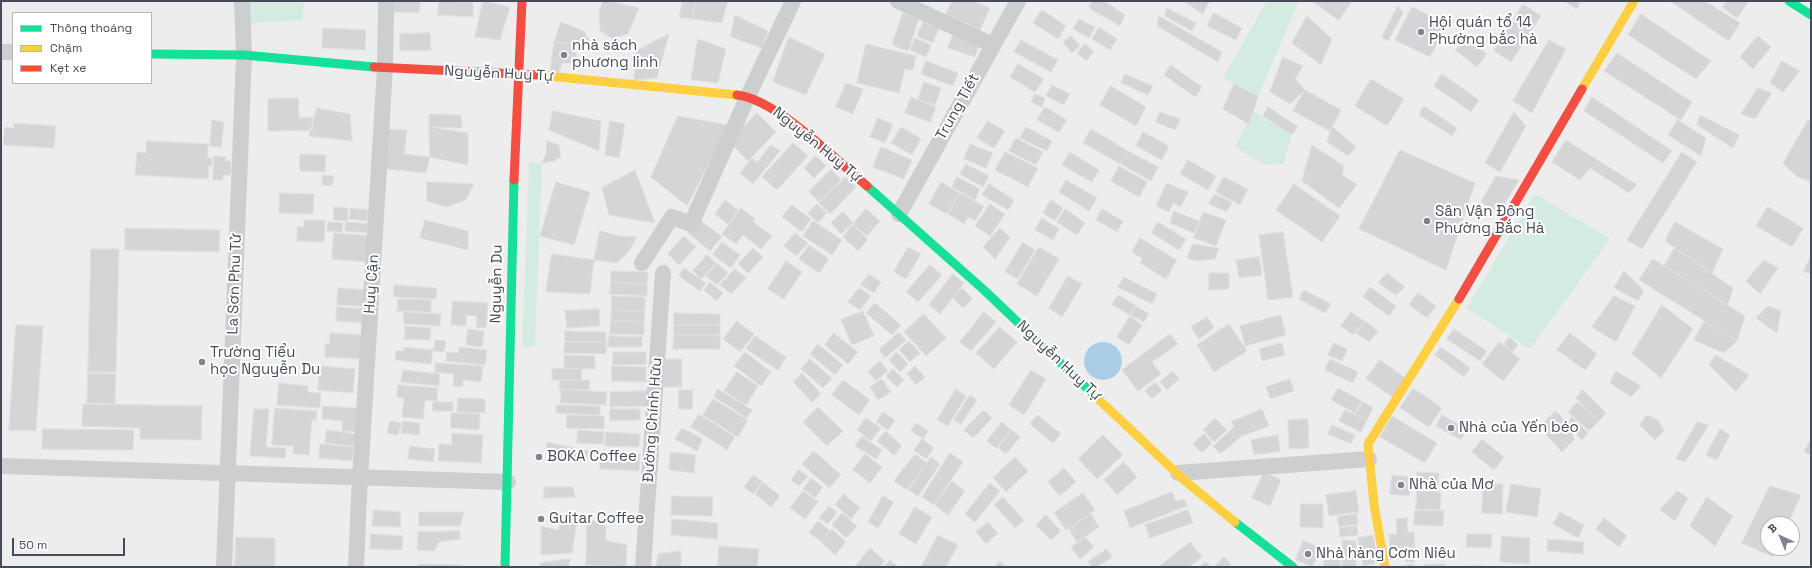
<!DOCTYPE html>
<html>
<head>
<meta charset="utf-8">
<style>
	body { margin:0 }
	#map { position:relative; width:1812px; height:568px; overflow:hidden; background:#eeeded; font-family:"Space Grotesk",sans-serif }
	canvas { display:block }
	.frame { position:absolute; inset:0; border:2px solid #464c58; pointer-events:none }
	.legend { position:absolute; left:12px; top:12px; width:140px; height:72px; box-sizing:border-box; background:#fff; border:1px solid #b5b7bc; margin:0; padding:5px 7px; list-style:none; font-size:12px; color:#464c58 }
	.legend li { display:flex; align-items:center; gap:8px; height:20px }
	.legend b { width:20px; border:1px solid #b5b7bc }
	.north { position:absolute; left:1760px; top:516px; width:40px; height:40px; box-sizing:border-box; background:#fff; border:1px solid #b5b7bc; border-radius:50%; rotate:316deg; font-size:11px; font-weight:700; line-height:16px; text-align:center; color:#464c58 }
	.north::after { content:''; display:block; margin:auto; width:14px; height:18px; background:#81848c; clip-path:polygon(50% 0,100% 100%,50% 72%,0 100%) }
	.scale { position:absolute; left:12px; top:538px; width:113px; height:18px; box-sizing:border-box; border:2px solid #464c58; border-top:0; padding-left:5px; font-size:12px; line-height:14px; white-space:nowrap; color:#464c58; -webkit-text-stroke:3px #fff; paint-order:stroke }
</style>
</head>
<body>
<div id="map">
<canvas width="1812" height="568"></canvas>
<div class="frame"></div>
<ul class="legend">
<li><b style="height:5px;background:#16e098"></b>Thông thoáng</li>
<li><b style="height:5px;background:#ffcf43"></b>Chậm</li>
<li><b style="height:5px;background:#f24e42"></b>Kẹt xe</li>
</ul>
<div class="north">B</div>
<div class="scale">50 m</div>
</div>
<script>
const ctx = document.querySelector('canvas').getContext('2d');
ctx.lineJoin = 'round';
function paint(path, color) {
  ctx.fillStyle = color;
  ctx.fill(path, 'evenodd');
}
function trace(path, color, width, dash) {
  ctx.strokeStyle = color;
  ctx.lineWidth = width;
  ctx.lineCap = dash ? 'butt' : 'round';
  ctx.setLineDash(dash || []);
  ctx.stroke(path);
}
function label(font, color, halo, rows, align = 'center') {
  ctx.font = font + ' "Space Grotesk",sans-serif';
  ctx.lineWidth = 4;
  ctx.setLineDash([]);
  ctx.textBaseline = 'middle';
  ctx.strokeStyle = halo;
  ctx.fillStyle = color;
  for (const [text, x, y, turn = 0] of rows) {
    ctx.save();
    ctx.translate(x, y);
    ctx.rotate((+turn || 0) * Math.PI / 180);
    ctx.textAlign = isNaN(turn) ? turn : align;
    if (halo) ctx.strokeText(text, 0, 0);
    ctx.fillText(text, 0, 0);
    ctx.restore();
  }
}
paint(new Path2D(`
	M243,1H304L302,20L243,24Z
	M1267,1H1299L1258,96L1223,78Z
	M1253,111L1292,135L1283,164L1264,165L1235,147Z
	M529,163H542L535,347H522Z
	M1535,194L1610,239L1530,349L1467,308Z`), '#d3ebe1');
paint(new Path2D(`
	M1084 361a19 19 0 1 1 38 0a19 19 0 1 1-38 0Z`), '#aacee7');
const building = new Path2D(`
	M391,1H420L419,13L391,12Z
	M439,1L473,2V17L438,15Z
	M483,1L510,7L500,40L475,37Z
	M603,1H610L639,8L628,34L612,38L600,31L599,12Z
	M683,1H696L692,19L679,17Z
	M696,1H728L722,23L692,19Z
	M952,1H974L990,8L980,30L946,14Z
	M1092,1H1104L1125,15L1120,26L1089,8Z
	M1184,1H1206L1209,2L1203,14Z
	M1312,1H1352L1339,20Z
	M1564,1H1581L1577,9Z
	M1670,1H1705L1740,23L1729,41Z
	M1727,1H1746L1748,2L1737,18L1722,7Z
	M1523,4L1541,16L1511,62L1494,51Z
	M1398,6L1403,13L1388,41L1382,37Z
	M1412,7L1447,24L1430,57L1395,40Z
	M1167,8L1196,23L1192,31L1165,16Z
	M1042,10L1066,26L1058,39L1033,23Z
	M903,13L919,19L908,51L892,45Z
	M1214,13L1242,28L1236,40L1207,26Z
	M1641,14L1711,61L1696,79L1628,35Z
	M735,15L768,31L762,48L731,37Z
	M1159,16L1222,52L1218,62L1157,26Z
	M1307,16L1332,39L1321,65L1292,43Z
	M1079,19L1095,27L1089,38L1073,29Z
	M561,22L584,31L591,43H554Z
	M923,22L939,28L933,43L917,36Z
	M1099,27L1117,39L1110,50L1092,39Z
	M323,28L366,30L365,50L322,48Z
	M954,32L980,41L975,57L948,48Z
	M430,33L431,50L400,51V34Z
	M669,34L657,78L634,80L636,51Z
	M1071,36L1080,46L1072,53L1063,43Z
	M1758,36L1771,47L1753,69L1740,57Z
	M789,37L825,54L806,95L773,82Z
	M915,38L931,45L926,57L910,50Z
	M698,39L726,49L718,83L691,80Z
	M1021,40L1058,60L1051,72L1014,52Z
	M1468,40L1487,54L1477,67L1455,50Z
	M1549,40L1566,49L1532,113L1513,101Z
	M554,43H573L577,48L575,63H562L558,75H550Z
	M866,44L916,56L913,70L905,69L899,93L857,83Z
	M1085,44L1094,52L1086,61L1077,53Z
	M1617,53L1692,102L1681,120L1604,71Z
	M1283,57L1303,66L1295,79L1305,90L1290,104L1270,92Z
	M926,61L958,73L953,86L921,74Z
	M1782,61L1800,71L1783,92L1770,83Z
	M1018,64L1044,79L1035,92L1010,77Z
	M1171,65L1202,87L1195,97L1164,75Z
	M1125,74L1153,86L1148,95L1121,83Z
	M1442,74L1479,100L1471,112L1434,86Z
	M1371,79L1404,99L1387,126L1355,106Z
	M924,82L941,88L935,105L918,99Z
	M846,83L863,89L853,114L836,107Z
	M1234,84L1258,96L1249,124L1223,109Z
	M1052,85L1070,94L1064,105L1046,96Z
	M1111,86L1146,107L1136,126L1100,105Z
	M1758,88L1772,93L1755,119L1741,114Z
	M1305,90L1341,110L1330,131L1293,111Z
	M1035,94L1045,98L1042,107L1031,102Z
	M911,97L936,107L930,122L905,113Z
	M1592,97L1672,151L1663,163L1584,111Z
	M298,98L299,118L312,117L313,130L268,131V99Z
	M1424,106L1457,128L1452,136L1419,115Z
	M1045,107L1067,120L1059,132L1037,120Z
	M1268,107L1298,127L1292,135L1263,116Z
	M317,108L350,114L352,141L309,136Z
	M553,111L601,121L599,151L549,130Z
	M1160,112L1180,119L1175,130L1156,122Z
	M1514,112L1526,126L1500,172L1485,163Z
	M757,113L776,132L748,161L729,142Z
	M430,114L461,115L462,128L429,127Z
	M1700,115L1739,135L1733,148L1697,125Z
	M678,116L729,125L687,206L651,177Z
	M878,118L893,124L885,143L870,137Z
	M212,120L224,122L221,147L210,146Z
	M1678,120L1706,138L1701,156L1668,135Z
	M1808,120L1811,121V176L1809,181L1798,177L1783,164Z
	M610,121L625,124L619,158L605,155Z
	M988,121L1005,131L994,148L977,138Z
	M14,123L56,126L54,148L3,145L5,127L14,128Z
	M1332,126L1356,147L1348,156L1327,142Z
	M429,127L468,133V165L430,157Z
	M901,127L921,139L912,155L891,143Z
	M1026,127L1052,141L1047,151L1020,138Z
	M385,129L407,130L404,154L430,157L426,173L387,169Z
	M1091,129L1128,151L1121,164L1083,143Z
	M1143,132L1169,146L1162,160L1136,146Z
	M1016,138L1043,152L1036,165L1009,151Z
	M1566,140L1637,185L1629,193L1590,168L1580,180L1552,162Z
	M146,141L208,144L207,157L212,158V166H209L208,179L135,175L137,152L146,153Z
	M547,141L559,145L561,157L554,161L542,163L546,154Z
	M793,143L808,156L777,190L762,177Z
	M970,144L993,153L986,168L964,159Z
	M771,145L780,151L753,184L740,173L752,158L757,162Z
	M1312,145L1344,166L1342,175L1357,185L1339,208L1302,181Z
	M881,147L912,160L904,179L873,167Z
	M1400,150L1475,183L1446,270L1359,229Z
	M1128,151L1158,167L1151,181L1121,164Z
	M1005,152L1038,168L1028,187L995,170Z
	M1070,152L1099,170L1092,182L1062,165Z
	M1682,152L1697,162L1642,249L1627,240Z
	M300,154L326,155L325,172L300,171Z
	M214,156L226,157L225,161H231L230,175H223V180H213Z
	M816,156L826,166L814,178L804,168Z
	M1188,160L1216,176L1208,190L1180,174Z
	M966,164L989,176L983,187L960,174Z
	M1119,166L1147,182L1139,197L1111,181Z
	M831,169L841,180L819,202L809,192Z
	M635,170L655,223L609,215L602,188Z
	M323,175L334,176L332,186L322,185Z
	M1496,176L1519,180L1499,213L1481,202Z
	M846,177L856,187L830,214L819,203Z
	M957,177L980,189L975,200L952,187Z
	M1224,177L1248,189L1240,205L1216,192Z
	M1066,180L1097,198L1089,211L1059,192Z
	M427,182L474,184L466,200L446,207L427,201Z
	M556,182L590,192L574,245L540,236Z
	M941,182L959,193L947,214L929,204Z
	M1167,183L1188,192L1181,207L1173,203L1169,212L1156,206Z
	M989,184L1014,200L1008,210L982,195Z
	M1294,184L1340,216L1322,242L1276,210Z
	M280,193L314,194L313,214L279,213Z
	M960,193L984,206L975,221L968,217L964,224L948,214Z
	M1214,194L1232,202L1227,212L1209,204Z
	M725,200L738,210L728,224L715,214Z
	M1051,200L1063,208L1055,221L1043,213Z
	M817,204L827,213L818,223L808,213Z
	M990,204L1005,214L990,236L975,226Z
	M792,205L811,219L802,232L782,217Z
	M334,207L348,208L347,221L334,220Z
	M1768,207L1803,228L1792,247L1756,226Z
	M351,208L368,210L367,221L349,219Z
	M741,208L755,219L753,222L772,236L761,249L743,235L736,244L722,234Z
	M866,209L880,221L867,236L853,224Z
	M1065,209L1085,223L1077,235L1057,222Z
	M1102,209L1123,221L1117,232L1096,220Z
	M1174,211L1199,221L1194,233L1170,223Z
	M843,212L853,223L841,234L831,223Z
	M1203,212L1226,220L1216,246L1194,238Z
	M1042,218L1059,229L1053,240L1035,230Z
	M304,220H325L324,242L297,241V227H304Z
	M425,220L468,231V250L420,238Z
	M700,220L722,237L710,251L687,232Z
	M813,221L842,240L832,255L803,236Z
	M328,222L343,223L342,232L327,231Z
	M346,222L373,224L372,233L345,231Z
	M1158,222L1186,239L1179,250L1152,233Z
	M1675,222L1723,249L1712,273L1665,241Z
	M853,225L868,239L858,251L843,237Z
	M125,228L220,230L219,252L125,250Z
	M1000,228L1010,237L995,259L983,247Z
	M600,231L620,236L637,237L629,251L617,263L594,260Z
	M1283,232L1293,297L1268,300L1259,235Z
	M334,233L373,236L371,262L332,259Z
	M795,233L808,243L796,256L784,246Z
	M684,236L696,247L679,265L668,254Z
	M1140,238L1177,260L1166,279L1140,263L1143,259L1132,252Z
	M722,242L740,255L731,268L713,255Z
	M1023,242L1035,250L1018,279L1005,272Z
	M1193,244L1219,248L1215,259L1196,261L1187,258Z
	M809,245L829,259L819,273L799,259Z
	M908,247L921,254L906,279L894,272Z
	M1039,247L1059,259L1037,296L1017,284Z
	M753,248L763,257L748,273L738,264Z
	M1675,248L1733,288L1728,305L1664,266Z
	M91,249H119L116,372H88Z
	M552,254L594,260L590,294L546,292Z
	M707,255L716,263L701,279L693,271Z
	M1811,256V273L1803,272Z
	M1259,257L1262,275L1239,278L1236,260Z
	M1653,259L1745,316L1737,341L1639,280Z
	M1764,260L1778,268L1760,294L1746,281Z
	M786,261L802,272L784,299L768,289Z
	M717,263L728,273L717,285L706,276Z
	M930,265L942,275L918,302L906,292Z
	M684,268L706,283L700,291L679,276Z
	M735,269L746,278L731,294L720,285Z
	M611,271L648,272L647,284L611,282Z
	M1624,271L1644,291L1638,301L1614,288Z
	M1209,273H1229V289L1209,290Z
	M1387,273L1405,287L1396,295L1378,283Z
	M869,274L881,282L874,293L861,285Z
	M953,274L964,283L940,314L929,305Z
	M1068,276L1082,284L1062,317L1049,308Z
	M1124,277L1157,294L1152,304L1118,287Z
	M611,282L647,284V296L610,294Z
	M710,282L723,293L716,301L704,290Z
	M394,285L437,288L436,299L394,297Z
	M1370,287L1396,306L1389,316L1363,297Z
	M338,288L369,290L368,307L337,305Z
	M859,288L871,296L860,310L848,302Z
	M962,288L973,299L963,308L953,298Z
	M1304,290L1331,304L1325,313L1299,299Z
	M1418,293L1436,306L1427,318L1409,305Z
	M1118,295L1135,305L1130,315L1112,305Z
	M612,296L645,297V311L612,310Z
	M1614,296L1635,306L1616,342L1592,327Z
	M398,299L431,300V312L397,311Z
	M453,301L488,303L486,328L476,327L477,316L466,315V326L451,325Z
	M875,303L901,325L892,335L866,313Z
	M1662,305L1693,329L1661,378L1632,354Z
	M1136,306L1149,314L1144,322L1131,315Z
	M1768,306L1781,311L1777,333L1756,318Z
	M337,307L368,309L367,323L336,321Z
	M599,309L600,326L567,328L565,311Z
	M612,310L645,311L644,322L611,321Z
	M863,311L874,336L852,345L841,320Z
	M404,312L441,314L440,326L404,324Z
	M984,312L996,322L971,351L960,342Z
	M1351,312L1364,321L1353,335L1341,326Z
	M674,313L720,314V325H674Z
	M924,314L946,338L926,356L904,332Z
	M1281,315L1286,335L1245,346L1240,326Z
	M1130,316L1142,325L1129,345L1117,337Z
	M1207,317L1214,328L1199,339L1191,327Z
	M611,321L644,322V335L610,334Z
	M737,321L754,334L740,352L723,339Z
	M1365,321L1378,331L1369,342L1356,333Z
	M1705,321L1737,341L1724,353L1694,340Z
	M1229,324L1247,351L1214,372L1197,345Z
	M16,325L43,326L36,431L9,430Z
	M674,325H720V335H674Z
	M405,326L431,328L430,340L405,339Z
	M1000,327L1017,342L994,369L976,353Z
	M468,329L484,331L482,347L466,345Z
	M1454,329L1487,351L1480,361L1447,339Z
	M565,331L606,332V342H565Z
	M899,332L906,340L885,358L879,350Z
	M330,333L366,335L364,359L325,357V344H329Z
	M834,333L858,352L848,364L825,345Z
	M1570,333L1597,354L1585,370L1557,350Z
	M1170,334L1178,344L1152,362L1161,374L1138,391L1122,370Z
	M674,335H720V349H673Z
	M609,336L642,337V347H608Z
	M755,336L786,357L778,370L746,349Z
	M1510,337L1518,345L1512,352L1504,344Z
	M435,340L446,341L444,352L434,351Z
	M909,341L920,353L910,362L899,350Z
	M565,342H606V354L564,353Z
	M1499,342L1520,359L1503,381L1482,364Z
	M1282,343L1285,355L1262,361L1259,349Z
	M1334,343L1347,349L1342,361L1328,355Z
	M818,344L843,365L835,375L810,354Z
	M404,347L433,350L431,364L395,360L396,351H404Z
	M459,347L487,350L485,365L446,361L447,352L458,353Z
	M1441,347L1470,368L1464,377L1435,355Z
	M613,352H646V364L613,365Z
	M745,352L771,372L761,386L734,366Z
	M897,352L908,364L900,372L889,360Z
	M565,355L595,356V369L564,368Z
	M1716,355L1749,375L1736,392L1709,365Z
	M664,359H682V387H664Z
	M810,359L832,378L823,388L801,369Z
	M1330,359L1358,372L1353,383L1325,370Z
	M1380,360L1407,379L1394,398L1366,379Z
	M880,361L888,371L876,381L868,372Z
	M436,363L483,366L481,382L463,380V387L453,386L454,374L435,372Z
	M320,366L355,369L353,393L318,390Z
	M612,366L646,367V382L612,381Z
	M915,366L925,377L916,385L907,374Z
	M564,368L582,369L581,380H552V369Z
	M893,369L904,380L897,387L886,376Z
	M403,370L440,374L439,386L401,382Z
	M1031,370L1046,379L1024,415L1009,405Z
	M1173,371L1179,379L1167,390L1160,382Z
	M1616,371L1641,386L1631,397L1610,383Z
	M737,372L758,386L746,405L724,391Z
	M88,373L116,374L115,404L87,403Z
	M802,373L821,394L812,402L793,382Z
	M882,379L891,392L878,400L870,387Z
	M1290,379L1294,391L1270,399L1266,387Z
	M560,380H590L589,390L559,389Z
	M843,380L870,400L859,415L832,395Z
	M1155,382L1162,390L1152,399L1145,391Z
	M279,383L308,386V392L321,393L320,408L277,405Z
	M398,385L438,388L437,401L425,400L423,419L402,417L404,398L397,397Z
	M1338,388L1362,401L1355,413L1331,400Z
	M1413,388L1442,408L1429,427L1400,408Z
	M561,389L607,392L606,405L561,403Z
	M718,389L752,410L747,418L714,397Z
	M956,389L966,396L948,426L937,420Z
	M679,390H693L692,409H679Z
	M1583,390L1606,413L1599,421L1576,398Z
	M648,391L649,406L610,407V392Z
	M970,395L977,400L961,424L954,420Z
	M458,398L485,399V413L457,412Z
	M713,399L748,420L738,437L703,415Z
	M433,402H453V411H433Z
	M1363,402L1373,408L1367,420L1356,414Z
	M1578,402L1599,421L1589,431L1568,412Z
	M83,404L202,406L201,440L140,439V428L82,426Z
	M557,405L600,406V415L556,413Z
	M323,406L357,408L356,432L342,431L343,421L322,419Z
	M818,407L843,431L827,446L803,422Z
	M275,408L317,411L316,421L312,420L309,455L293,454L294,446L272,445Z
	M254,409H269L266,447L286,448L285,458L250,456Z
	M610,409H640V420L610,421Z
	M1262,409L1269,426L1242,436L1220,454L1213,446L1234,427L1231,422Z
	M984,410L992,418L973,438L964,430Z
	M1345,410L1367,420L1361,432L1339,421Z
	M1556,411L1576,432L1572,436L1575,439L1562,452L1539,427Z
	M883,412L895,420L888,430L876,422Z
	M451,413L480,414L479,430L451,428Z
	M699,414L735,437L727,450L691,427Z
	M567,415L604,416V429L567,428Z
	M1038,415L1061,434L1053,443L1030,424Z
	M1442,415L1467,429L1461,440L1436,426Z
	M1647,415L1659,421L1664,431L1655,440L1640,425Z
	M1392,416L1437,443L1425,463L1380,437Z
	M1572,417L1588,433L1582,440L1576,434L1577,432L1567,422Z
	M866,418L881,428L871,441L857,430Z
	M1215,418L1227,430L1214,442L1203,430Z
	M1308,419L1309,448L1289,449L1288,420Z
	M390,421L401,423L398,435L387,433Z
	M403,421L420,423L419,435L401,433Z
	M1002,422L1011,430L996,448L987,441Z
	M1697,422L1709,425L1685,462L1676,459Z
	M916,423L928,431L924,439L911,431Z
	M1332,425L1355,435L1351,444L1328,434Z
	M682,428L703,439L697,451L675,439Z
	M43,429L134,430L133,450L42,449Z
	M1720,429L1730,435L1717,460L1706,455Z
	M327,430L356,434L355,446L325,443Z
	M578,430L604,432L603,444L577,443Z
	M1012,430L1020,437L1006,454L998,448Z
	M886,431L902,446L894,455L877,441Z
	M606,432L640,434L639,447L605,446Z
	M452,433L483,435L481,463L438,461L439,444L452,445Z
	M1204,434L1212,443L1202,453L1193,444Z
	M1103,435L1123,455L1097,479L1078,459Z
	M1278,435L1280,451L1254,455L1251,440Z
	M862,436L882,450L876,459L855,446Z
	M922,439L934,448L926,459L914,450Z
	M1482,439L1504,457L1494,470L1472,452Z
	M1811,439V455L1804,452Z
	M547,442L589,451L586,460L547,453Z
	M320,444L354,447L352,461L319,458Z
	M410,446L435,449L433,462L408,459Z
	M814,451L841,475L829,488L802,464Z
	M600,452L640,454L639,471L600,469Z
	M671,452L696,455L694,473L669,470Z
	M950,453L963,462L934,505L922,497Z
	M865,454L882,467L870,483L853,470Z
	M915,454L927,463L907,490L894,481Z
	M931,457L940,464L918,496L909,490Z
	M1015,457L1028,471L1006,492L993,478Z
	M1124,462L1137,477L1117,495L1104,480Z
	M1064,468L1076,482L1060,496L1048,482Z
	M799,470L808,476L799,486L791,480Z
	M1264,472L1281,480L1270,506L1252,498Z
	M1417,472L1439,473L1438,490L1416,489Z
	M754,475L763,482L753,494L744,487Z
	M1392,475L1411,477L1409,496L1390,494Z
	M811,478L823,487L815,498L803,489Z
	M952,481L965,491L948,515L935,505Z
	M764,483L780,496L771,507L755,494Z
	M990,483L1000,491L975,522L965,514Z
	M1483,483L1503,484L1502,514L1482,513Z
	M1511,484L1541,489L1537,517L1506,512Z
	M1770,486L1801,495L1788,524H1768V548H1777L1773,557L1742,543Z
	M545,487H573L575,497L543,498Z
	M803,491L818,502L805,519L790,508Z
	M1356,491L1359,512L1329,516L1326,495Z
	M1417,491L1441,492L1440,510L1416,509Z
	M1677,491L1688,498L1675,521L1660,510Z
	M1172,492L1176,502L1184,499L1187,506L1130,528L1124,511Z
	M1083,493L1095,510L1066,530L1054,513Z
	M844,494L860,508L851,519L835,505Z
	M672,496L713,497L712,516L671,515Z
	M883,496L894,502L878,528L868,522Z
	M1003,497L1024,520L1015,528L994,505Z
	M1707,497L1733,516L1715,546L1690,526Z
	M1301,504H1323V528L1300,527Z
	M829,506L837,512L828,524L819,518Z
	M915,507L932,517L916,544L899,534Z
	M374,510L400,512L401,527L372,526Z
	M1188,510L1193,523L1150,538L1145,525Z
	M1415,510L1444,511L1443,526L1414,525Z
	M419,512H464L460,526H419Z
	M1560,512L1584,525L1578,538L1553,524Z
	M842,513L857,526L846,538L832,525Z
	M1091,514L1099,527L1077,542L1069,529Z
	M1357,514L1358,524L1339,527L1337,517Z
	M1046,515L1061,531L1051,540L1036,525Z
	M563,516L577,520L572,553L541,555V526L558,530Z
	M587,518L606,526V541L627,545L626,567L586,565Z
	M1407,518L1408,533L1414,532L1415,547L1390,549L1389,535L1397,534L1396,519Z
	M1604,518L1627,536L1619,547L1596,529Z
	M672,519L718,523L717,539L671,535Z
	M818,521L830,530L821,541L809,533Z
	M988,522L998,533L986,544L976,532Z
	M1357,526L1358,535L1340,537L1339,528Z
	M832,529L846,542L835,555L821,542Z
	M459,531L461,539L439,542L434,551L417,550L418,532Z
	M371,534L403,536L402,550L370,549Z
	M1467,534H1492L1491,548L1466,547Z
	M938,535L958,545L946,567H925L922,566Z
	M1373,535L1378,563L1363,566L1358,538Z
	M1502,536L1530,538L1529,564L1500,562Z
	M236,537L275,538V567H235Z
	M1085,537L1094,547L1080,559L1071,548Z
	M1548,539L1584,542L1583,554L1547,551Z
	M1343,540L1356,541V567H1342Z
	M1303,541L1320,547L1313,567L1296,560Z
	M1190,542L1202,557L1189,567H1162L1161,565Z
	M719,546L759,549L757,567H718Z
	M870,548L885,561L880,567H855Z
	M1107,549L1112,557L1097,567H1092L1088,562Z
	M1405,549H1414L1415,562H1406Z
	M681,551V567H656L658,554Z
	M1224,557L1231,564L1228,567H1214Z
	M1324,558L1340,559V567H1324Z
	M570,559L569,567H540V563Z
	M890,560L897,566L896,567H884Z
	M1000,561L1006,567H994Z
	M1206,562L1211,567H1200Z
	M418,564L462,565V567H419Z
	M1414,564V567H1395Z
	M1445,564V567H1424V565Z
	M1470,565L1494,567H1470Z`);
paint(building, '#d5d5d7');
trace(building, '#dfdfe0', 1);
trace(new Path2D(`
	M898,1L993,45
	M1,52H13
	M899,214L1018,1
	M642,263L672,217L691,224L748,96L793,1
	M1,466L508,482
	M1178,473L1369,459
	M224,567L244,55L242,1
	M356,567L359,496L385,68L386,1
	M643,567L663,273`), '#ccced0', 16);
trace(new Path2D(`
	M1789,1L1811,15
	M151,54L244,55L374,67
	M867,186L984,290L1094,395
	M1235,522L1293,567
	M505,567L514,180`), '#16e098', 9);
trace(new Path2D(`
	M538,75L737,95
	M1582,89L1634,1
	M1094,395L1184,480L1235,522
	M1385,567L1374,504L1368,444L1459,299`), '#ffcf43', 9);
trace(new Path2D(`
	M374,67L538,75
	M737,95C776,99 836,160 867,186
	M514,180L522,1
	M1459,299L1582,89`), '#f24e42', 9);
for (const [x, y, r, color] of [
	[1421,32,4,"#81848c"],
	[564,55,4,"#81848c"],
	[1427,221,4,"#81848c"],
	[202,362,4,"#81848c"],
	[1451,428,4,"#81848c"],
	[539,457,4,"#81848c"],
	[1401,485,4,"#81848c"],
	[541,519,4,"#81848c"],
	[1308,554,4,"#81848c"]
]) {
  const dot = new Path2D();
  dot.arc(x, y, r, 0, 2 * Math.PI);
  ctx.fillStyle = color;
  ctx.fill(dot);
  trace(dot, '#fff', 1.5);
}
label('15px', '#464c58', '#fff', [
	["Hội quán tổ 14",1429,23],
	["Phường bắc hà",1429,40],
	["nhà sách",572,46],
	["phương linh",572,63],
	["Sân Vận Động",1435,212],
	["Phường Bắc Hà",1435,229],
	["Trường Tiểu",210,353],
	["học Nguyễn Du",210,370],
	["Nhà của Yến béo",1459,428],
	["BOKA Coffee",547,457],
	["Nhà của Mơ",1409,485],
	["Guitar Coffee",549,519],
	["Nhà hàng Cơm Niêu",1316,554]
], 'left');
label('15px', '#464c58', '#fff', [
	["Nguyễn Huy Tự",499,74,3],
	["Trung Tiết",958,107,-61],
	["Nguyễn Huy Tự",817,145,39],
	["La Sơn Phu Tử",235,284,-88],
	["Huy Cận",372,284,-86],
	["Nguyễn Du",497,284,-89],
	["Nguyễn Huy Tự",1059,361,43],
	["Đường Chính Hữu",653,420,-86]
]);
</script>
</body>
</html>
